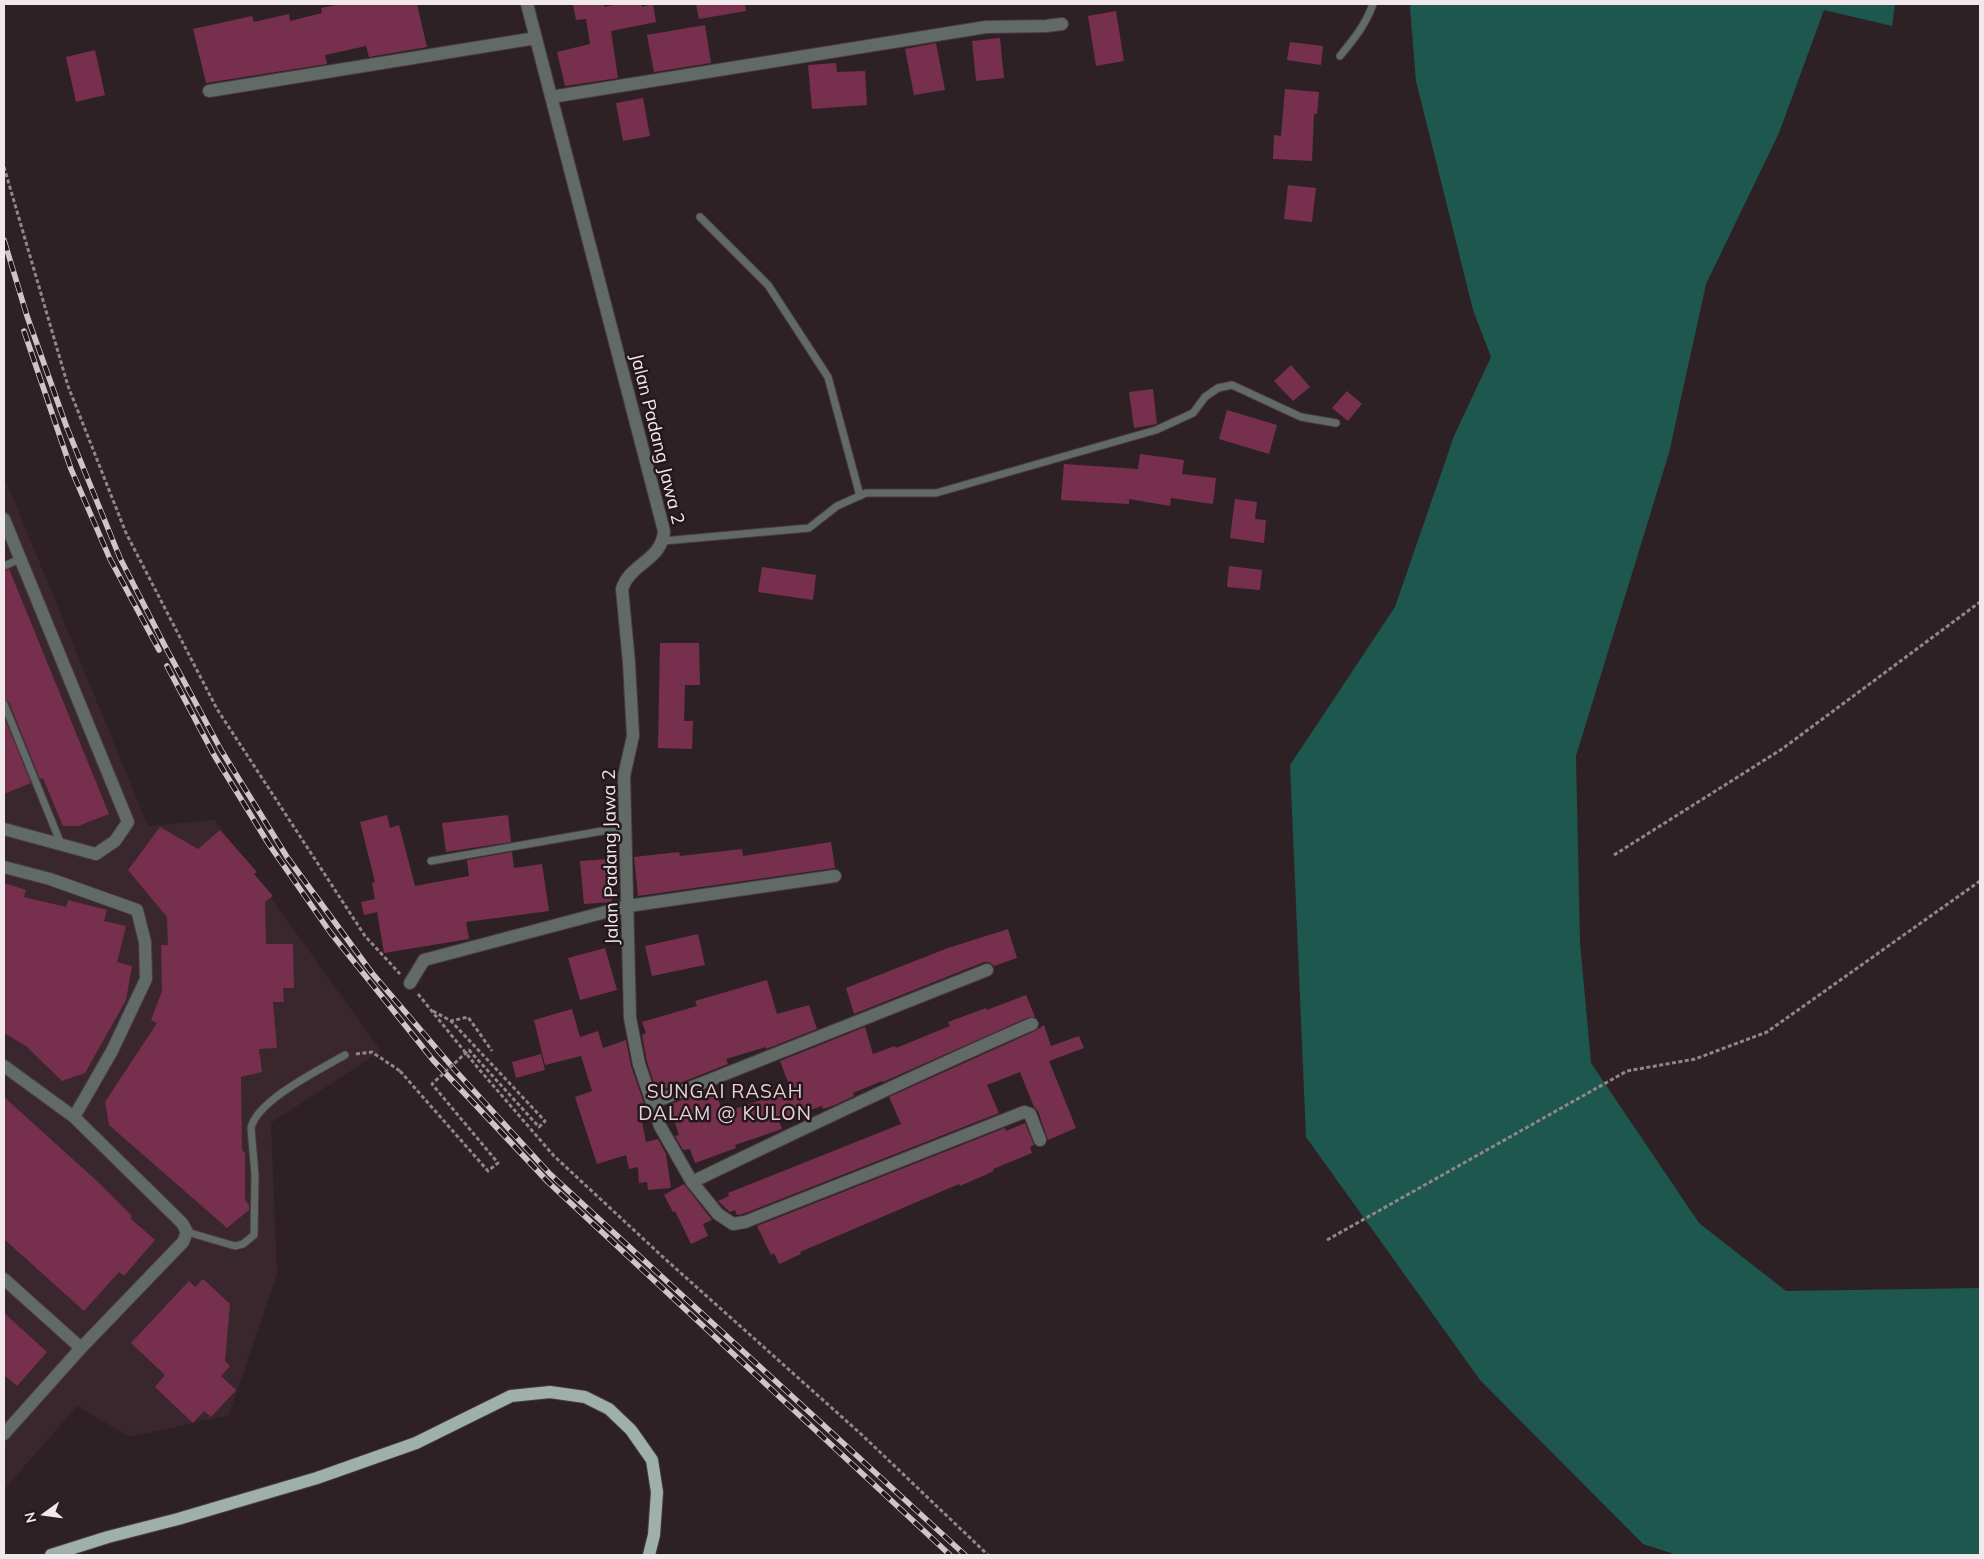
<!DOCTYPE html>
<html>
<head>
<meta charset="utf-8">
<style>
	body { margin:0 }
	#map { position:relative; width:1984px; height:1559px; overflow:hidden; background:#2e2125; font-family:Mulish,sans-serif }
	canvas { display:block }
	.frame { position:absolute; inset:0; border:5px solid #f1e8eb; pointer-events:none }
	.north { position:absolute; left:20px; top:1489px; width:50px; height:50px; -webkit-text-stroke:4px #24171c; paint-order:stroke; rotate:256deg; font-size:14px; font-weight:700; line-height:20px; text-align:center; color:#f1e8eb }
	.north::after { content:''; display:block; margin:auto; width:18px; height:22px; background:#f1e8eb; clip-path:polygon(50% 0,100% 100%,50% 72%,0 100%) }
</style>
</head>
<body>
<div id="map">
<canvas width="1984" height="1559"></canvas>
<div class="frame"></div>
<div class="north">N</div>
</div>
<script>
const ctx = document.querySelector('canvas').getContext('2d');
ctx.lineJoin = 'round';
function paint(path, color) {
  ctx.fillStyle = color;
  ctx.fill(path, 'evenodd');
}
function trace(path, color, width, dash) {
  ctx.strokeStyle = color;
  ctx.lineWidth = width;
  ctx.lineCap = dash ? 'butt' : 'round';
  ctx.setLineDash(dash || []);
  ctx.stroke(path);
}
function label(font, color, halo, rows, align = 'center') {
  ctx.font = font + ' Mulish,sans-serif';
  ctx.lineWidth = 5;
  ctx.setLineDash([]);
  ctx.textBaseline = 'middle';
  ctx.strokeStyle = halo;
  ctx.fillStyle = color;
  for (const [text, x, y, turn = 0] of rows) {
    ctx.save();
    ctx.translate(x, y);
    ctx.rotate((+turn || 0) * Math.PI / 180);
    ctx.textAlign = isNaN(turn) ? turn : align;
    if (halo) ctx.strokeText(text, 0, 0);
    ctx.fillText(text, 0, 0);
    ctx.restore();
  }
}
paint(new Path2D(`
	M4,476L148,826L215,820L381,1051L271,1123L277,1274L229,1415L130,1437L77,1406L4,1490Z`), '#3a262d');
paint(new Path2D(`
	M1411,4H1895L1892,26L1824,10L1779,133L1706,284L1669,453L1576,756L1580,943L1591,1063L1699,1223L1786,1291L1980,1288V1555H1677L1643,1544L1480,1380L1306,1137L1290,765L1395,607L1454,436L1491,357L1473,310L1416,81L1410,8Z`), '#1e574d');
paint(new Path2D(`
	M342,4H417L427,47L369,57L366,46L325,55L327,64L206,83L193,29L252,16L254,22L289,14L290,21L322,13L321,8Z
	M573,4H604V7L619,4H641L642,7L653,4L656,22L611,31L618,78L565,86L557,52L590,44L586,19L576,20Z
	M696,4H745L746,11L699,19Z
	M1116,11L1124,61L1096,66L1088,16Z
	M705,25L711,63L654,72L647,35Z
	M1000,38L1004,78L976,81L972,41Z
	M1290,42L1323,46L1321,65L1287,60Z
	M936,43L945,90L914,95L905,49Z
	M95,50L105,95L76,102L66,57Z
	M836,63L837,72L865,71L867,105L812,109L808,65Z
	M1285,89L1319,92L1317,114H1314L1312,161L1273,159L1274,135L1281,136Z
	M643,98L650,136L623,141L616,103Z
	M1288,185L1316,188L1312,222L1284,219Z
	M1291,365L1310,387L1293,401L1274,381Z
	M1153,389L1157,424L1134,428L1129,392Z
	M1347,391L1362,404L1348,421L1332,408Z
	M1227,410L1277,425L1269,454L1219,439Z
	M1140,454L1184,460L1182,474L1216,478L1213,504L1171,498L1170,506L1129,499V504L1061,500L1064,464L1138,469Z
	M1235,499L1257,502L1255,519L1266,520L1264,543L1230,538Z
	M1229,566L1262,570L1260,590L1227,587Z
	M762,567L816,575L813,600L758,592Z
	M9,569L109,814L78,826H63L43,778L40,779L9,702L4,699V571Z
	M660,643H699L700,685H685L684,721H693L692,749L658,748Z
	M4,717L31,783L4,794Z
	M387,815L390,828L399,825L415,886L469,876L467,860L512,852L514,868L542,864L549,911L466,922L469,939L384,953L377,912L364,915L361,902L375,899L372,883L375,882L360,822Z
	M508,815L511,842L446,852L442,823Z
	M160,827L198,849L220,830L257,872L254,874L273,896L265,902L266,944H293L294,988H283L284,1002H273L277,1048L259,1049L262,1072L241,1077L242,1150L245,1153V1200L249,1205V1210L227,1228L109,1125L105,1102L157,1023L151,1020L162,991L161,945H168L167,917L128,870Z
	M831,842L835,868L638,896L634,857L679,852L680,856L742,849L743,856Z
	M608,859L612,902L584,904L580,861Z
	M4,883L26,890L24,897L66,907L68,900L107,910L104,921L126,926L117,962L132,966L126,1000L85,1073L62,1081L26,1046L4,1033Z
	M1008,929L1017,958L994,966L989,962H984L854,1014L846,988L948,948Z
	M698,934L705,965L652,976L645,946Z
	M605,948L617,990L580,1000L568,958Z
	M767,980L777,1014L809,1005L817,1029L766,1049V1047L726,1059L728,1064L657,1092L647,1062L642,1035L646,1033L642,1022L697,1006L695,1001Z
	M1026,995L1035,1017H1029L883,1082L882,1081L853,1093L854,1096L835,1105L823,1109L822,1106L779,1121L782,1129L735,1145L736,1148L695,1163L690,1149L683,1150L675,1136L679,1135L669,1105L714,1087L723,1113L791,1090L780,1061L865,1027L873,1054L895,1046L896,1048L950,1026L948,1022L986,1008L987,1010Z
	M572,1009L580,1037L598,1031L603,1048L626,1040L631,1066L646,1109L640,1111L646,1142L658,1139L666,1154L671,1188L648,1190L647,1182L639,1183L638,1167L629,1169L626,1155L597,1164L575,1097L592,1091L581,1056L545,1065L534,1020Z
	M1044,1025L1051,1046L1079,1036L1084,1048L1049,1061L1076,1128L1048,1140L1038,1111L1034,1107L1020,1072L987,1085L999,1113L743,1214L737,1215L735,1210L730,1212L718,1201L729,1196L728,1193L901,1124L889,1097L1035,1031Z
	M541,1054L545,1070L516,1078L512,1062Z
	M4,1097L98,1182L132,1216L130,1218L155,1240L124,1276L119,1272L84,1311L4,1239Z
	M1025,1123L1034,1145L1030,1147L1032,1153L993,1169L994,1171L960,1186L959,1184L800,1252L801,1254L779,1264L774,1253L771,1255L757,1226L1005,1128L1006,1131Z
	M684,1184L712,1220L703,1224L708,1236L691,1244L675,1211L673,1212L664,1195Z
	M203,1279L230,1304L225,1361L230,1366L221,1376L236,1390L211,1417L204,1411L193,1423L155,1387L165,1375L131,1343L189,1281L195,1287Z
	M4,1313L47,1352L17,1386L4,1375Z`), '#76304d');
const lane = new Path2D(`
	M1340,56C1354,39 1366,24 1373,4
	M700,217L768,285L828,377L860,496
	M663,541L809,528L837,506L866,493H936L1156,430L1193,413L1205,397L1218,388L1232,385L1301,417L1336,423
	M4,566L20,559
	M4,704L61,844
	M431,861L625,827
	M187,1232L235,1246L243,1244L254,1235L255,1175L251,1128C257,1100 321,1069 345,1055`);
const street = new Path2D(`
	M527,4L664,531C662,561 630,563 622,589L629,663L633,736L624,776L630,1018L639,1064L660,1126L692,1182L718,1214L733,1224L745,1222L1024,1112L1030,1114L1040,1140
	M209,91L536,38
	M551,97L986,27L1046,26L1062,24
	M4,519L128,822L115,841L96,854L4,829
	M4,867L50,879L137,910L145,942L146,979L112,1051L74,1117
	M410,983L424,960L628,906L835,876
	M4,1066L74,1117L182,1223L187,1232L183,1242L81,1348L4,1434
	M652,1103L987,970
	M692,1182C804,1128 917,1074 1032,1024
	M4,1279L81,1348`);
const primary = new Path2D(`
	M51,1555L108,1537L178,1519L317,1478L416,1443L511,1396L550,1392L585,1397L609,1409L631,1430L652,1460L657,1492L654,1535L649,1555`);
trace(lane, '#493d41', 9);
trace(street, '#493d41', 14);
trace(primary, '#493d41', 14);
trace(new Path2D(`
	M4,167L68,386L126,533L217,709L365,936L400,974
	M1614,855L1782,749L1980,602
	M418,994L478,1068L554,1156L664,1258L861,1434L988,1555
	M433,1011L451,1021L468,1017L492,1051
	M356,1054L372,1052L400,1071
	M1327,1240L1627,1071L1695,1059L1767,1032L1980,881`), '#91868a', 3, [4, 2.5]);
trace(lane, '#626a68', 7);
trace(street, '#626a68', 12);
trace(primary, '#9fafab', 12);
const rail = new Path2D(`
	M4,240L27,316L67,428L120,558L166,648L221,750L287,857L372,973L454,1069L550,1174L965,1555
	M24,331L71,469L110,559L159,650
	M167,666L214,755L268,843L330,932L433,1060L548,1182L950,1555`);
trace(rail, '#cfc5c9', 5.5);
trace(rail, '#24171c', 4, [11]);
trace(new Path2D(`
	M400,1071L488,1171L498,1163L432,1084L469,1050L539,1127L545,1121L451,1021`), '#91868a', 3, [4, 2.5]);
label('18px', '#f1e8eb', '#24171c', [
	["Jalan Padang Jawa 2",657,439,76],
	["Jalan Padang Jawa 2",611,857,-91]
]);
ctx.letterSpacing = '1px';
label('19px', '#e5d3d8', '#24171c', [
	["SUNGAI RASAH",725,1092],
	["DALAM @ KULON",725,1114]
]);
ctx.letterSpacing = '0px';
</script>
</body>
</html>
